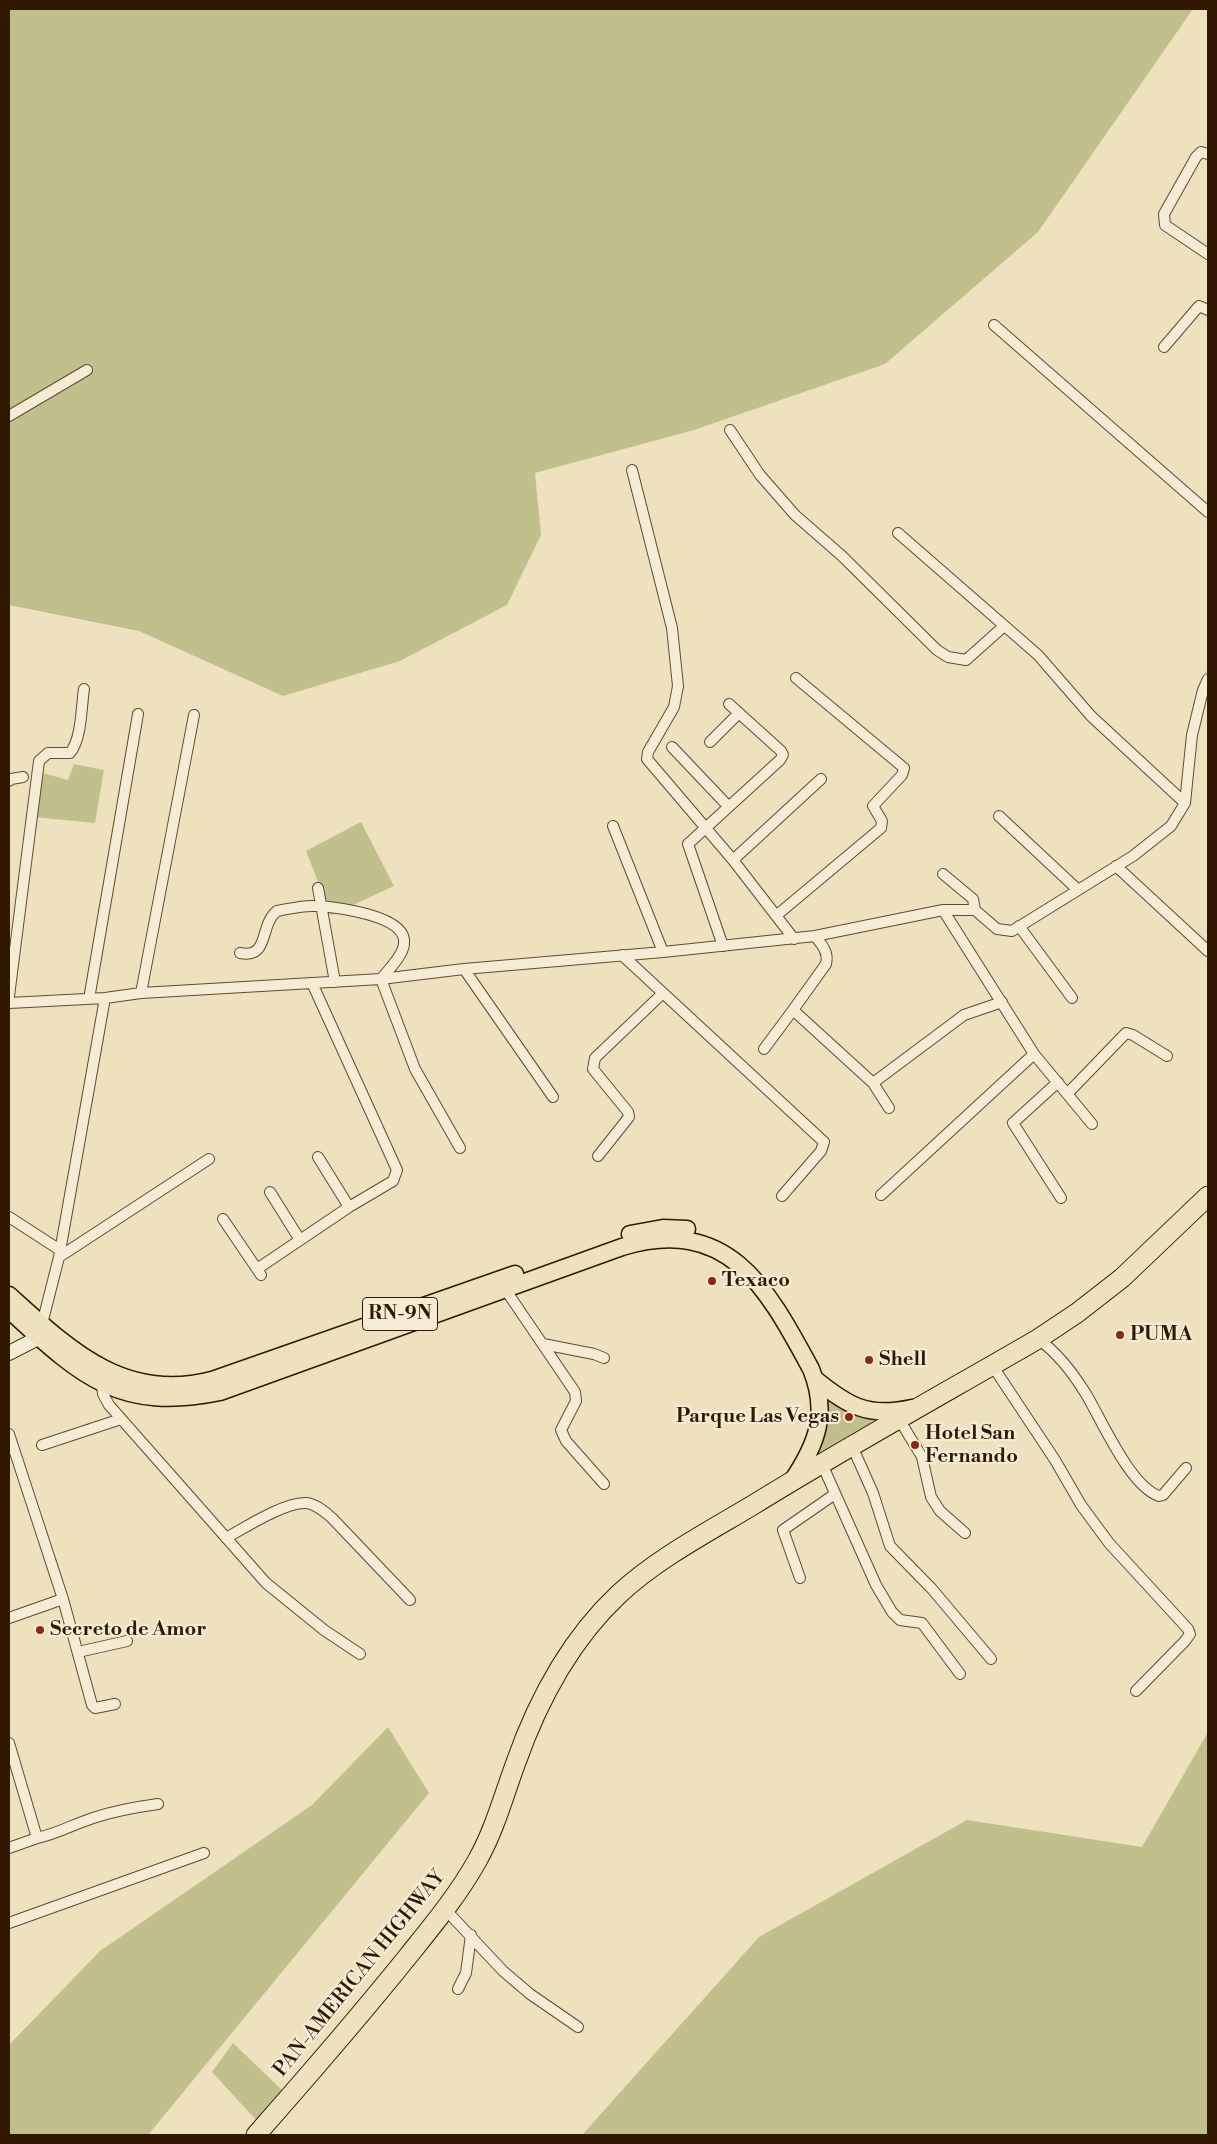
<!DOCTYPE html>
<html>
<head>
<meta charset="utf-8">
<style>
	body { margin:0 }
	#map { position:relative; width:1217px; height:2144px; overflow:hidden; background:#eee1be; font-family:"Libre Bodoni",serif }
	canvas { display:block }
	.frame { position:absolute; inset:0; border:10px solid #311800; pointer-events:none }
</style>
</head>
<body>
<div id="map">
<canvas width="1217" height="2144"></canvas>
<div class="frame"></div>
</div>
<script>
const ctx = document.querySelector('canvas').getContext('2d');
ctx.lineJoin = 'round';
function paint(path, color) {
  ctx.fillStyle = color;
  ctx.fill(path, 'evenodd');
}
function trace(path, color, width, dash) {
  ctx.strokeStyle = color;
  ctx.lineWidth = width;
  ctx.lineCap = dash ? 'butt' : 'round';
  ctx.setLineDash(dash || []);
  ctx.stroke(path);
}
function label(font, color, halo, rows, align = 'center') {
  ctx.font = font + ' "Libre Bodoni",serif';
  ctx.lineWidth = 4.5;
  ctx.setLineDash([]);
  ctx.textBaseline = 'middle';
  ctx.strokeStyle = halo;
  ctx.fillStyle = color;
  for (const [text, x, y, turn = 0] of rows) {
    ctx.save();
    ctx.translate(x, y);
    ctx.rotate((+turn || 0) * Math.PI / 180);
    ctx.textAlign = isNaN(turn) ? turn : align;
    if (halo) ctx.strokeText(text, 0, 0);
    ctx.fillText(text, 0, 0);
    ctx.restore();
  }
}
paint(new Path2D(`
	M9,9H1193L1038,232L885,364L694,430L535,473L541,535L507,605L400,661L283,696L139,631L9,605Z
	M74,764L104,770L95,823L33,817L39,772L68,780Z
	M361,822L394,886L331,915L306,851Z
	M817,1382L893,1414L812,1464Z
	M388,1727L429,1793L148,2135H9V2045L100,1951L312,1805Z
	M1208,1732V2135H582L759,1937L967,1820L1142,1847Z
	M233,2043L282,2090L256,2120L212,2072Z`), '#c1c08c');
const street = new Path2D(`
	M1208,154L1201,152L1196,157L1164,214L1165,225L1208,254
	M994,325L1208,512
	M1164,347L1199,306L1208,310
	M9,416L87,370
	M730,430L760,475L795,515L842,556L937,650L948,657L966,660L1003,627
	M632,470L672,628L678,686L674,707L648,752L647,759L733,860L794,939
	M898,533L1038,655L1091,716L1185,803
	M710,742L739,713
	M672,747L728,806
	M9,781L11,779L23,777
	M999,816L1077,889
	M613,826L663,952
	M733,860L821,779
	M1116,866L1208,951
	M943,874L973,899L975,910
	M318,888L335,982
	M943,910L1034,1054L1092,1124
	M777,915L881,828L882,821L873,806L902,775L904,768L796,678
	M1019,926L1072,998
	M815,936C822,945 829,952 826,964L793,1010L873,1083L889,1108
	M723,946L688,844L780,760L783,755L781,751L729,704
	M240,953C270,959 259,925 277,911C289,909 303,905 315,906C335,907 408,915 404,944C403,956 388,970 381,979L415,1069L460,1148
	M622,955L824,1142L821,1151L782,1196
	M464,969L553,1097
	M141,993L194,715
	M9,996L39,761L48,753H70C82,738 81,708 84,689
	M89,999L138,714
	M9,1003L105,998L141,993L381,979L464,969L663,952L815,936L943,910H975L997,929L1012,931L1133,856L1171,826L1185,803L1192,735L1203,690L1208,679
	M764,1049L793,1010
	M1058,1082L1013,1123L1061,1198
	M873,1083L964,1015L1002,1002
	M1068,1093L1126,1033L1133,1035L1167,1056
	M598,1156L629,1117L628,1112L593,1069L595,1058L662,994
	M318,1157L349,1207
	M270,1192L300,1240
	M881,1195L1034,1054
	M9,1217L60,1250
	M223,1219L261,1275
	M59,1257L209,1159
	M257,1269L349,1207L393,1181L397,1170L312,983
	M505,1289L575,1392L576,1401L561,1430L566,1441L604,1484
	M41,1328L59,1257L105,998
	M1038,1339C1058,1353 1073,1373 1086,1394C1102,1421 1130,1486 1159,1496L1163,1495L1186,1468
	M543,1344L594,1354L604,1358
	M992,1365L1055,1460L1081,1505L1109,1543L1188,1629L1190,1634L1185,1641L1136,1691
	M102,1384L103,1394L109,1405L266,1583L324,1630L360,1654
	M899,1419L922,1457L931,1497L940,1511L965,1533
	M9,1434L63,1599L92,1705L95,1708L115,1704
	M42,1445L121,1419
	M852,1446L873,1493L890,1546L932,1589L991,1659
	M822,1464L876,1585L892,1612L900,1620L922,1623L960,1674
	M226,1538C246,1527 283,1503 305,1503C315,1503 325,1512 332,1518L410,1600
	M800,1578L783,1530L835,1494
	M9,1618L63,1599
	M78,1652L127,1641
	M9,1743L37,1838L9,1848
	M37,1838C57,1834 74,1824 93,1818C114,1811 136,1807 158,1804
	M445,1909L503,1971L530,1994L578,2027
	M9,1923L204,1853
	M458,1989L466,1973L471,1935`);
const secondary = new Path2D(`
	M9,1353L38,1338`);
const primary = new Path2D(`
	M630,1234L663,1228L687,1229
	M9,1295C69,1349 124,1403 212,1380L515,1274
	M9,1310C80,1375 118,1413 220,1392L622,1247C729,1215 767,1288 811,1369C829,1413 817,1444 792,1481
	M815,1379C848,1406 868,1418 912,1408`);
const highway = new Path2D(`
	M256,2135C308,2076 360,2016 409,1955C433,1925 458,1895 477,1861C494,1831 503,1798 515,1765C537,1702 570,1640 619,1594C658,1558 708,1532 753,1505C847,1447 943,1394 1038,1339L1077,1313L1122,1278L1208,1196`);
trace(street, '#604a30', 12);
trace(secondary, '#311800', 16);
trace(primary, '#311800', 19);
trace(highway, '#311800', 21);
trace(street, '#f4ecd5', 10);
trace(secondary, '#f4ecd5', 14);
trace(primary, '#eee1be', 16);
trace(highway, '#eee1be', 19);
for (const [x, y, r, color] of [
	[712,1281,5,"#8f2418"],
	[1120,1335,5,"#8f2418"],
	[869,1360,5,"#8f2418"],
	[849,1417,5,"#8f2418"],
	[915,1445,5,"#8f2418"],
	[40,1630,5,"#8f2418"]
]) {
  const dot = new Path2D();
  dot.arc(x, y, r, 0, 2 * Math.PI);
  ctx.fillStyle = color;
  ctx.fill(dot);
  trace(dot, '#f4ecd5', 2);
}
for (const [x, y, w] of [
	[400,1314,75]
]) {
  const box = new Path2D();
  box.roundRect(x - w / 2, y - 16.5, w, 33, 4);
  ctx.fillStyle = '#f4ecd5';
  ctx.fill(box);
  trace(box, '#311800', 1);
}
label('bold 19px', '#311800', null, [
	["RN-9N",400,1314]
]);
label('bold 20px', '#311800', '#f4ecd5', [
	["Texaco",722,1281],
	["PUMA",1130,1335],
	["Shell",879,1360],
	["Parque Las Vegas",839,1417,"right"],
	["Hotel San",925,1434],
	["Fernando",925,1457],
	["Secreto de Amor",50,1630]
], 'left');
label('20px', '#311800', '#f4ecd5', [
	["PAN-AMERICAN HIGHWAY",360,1974,-51]
]);
</script>
</body>
</html>
